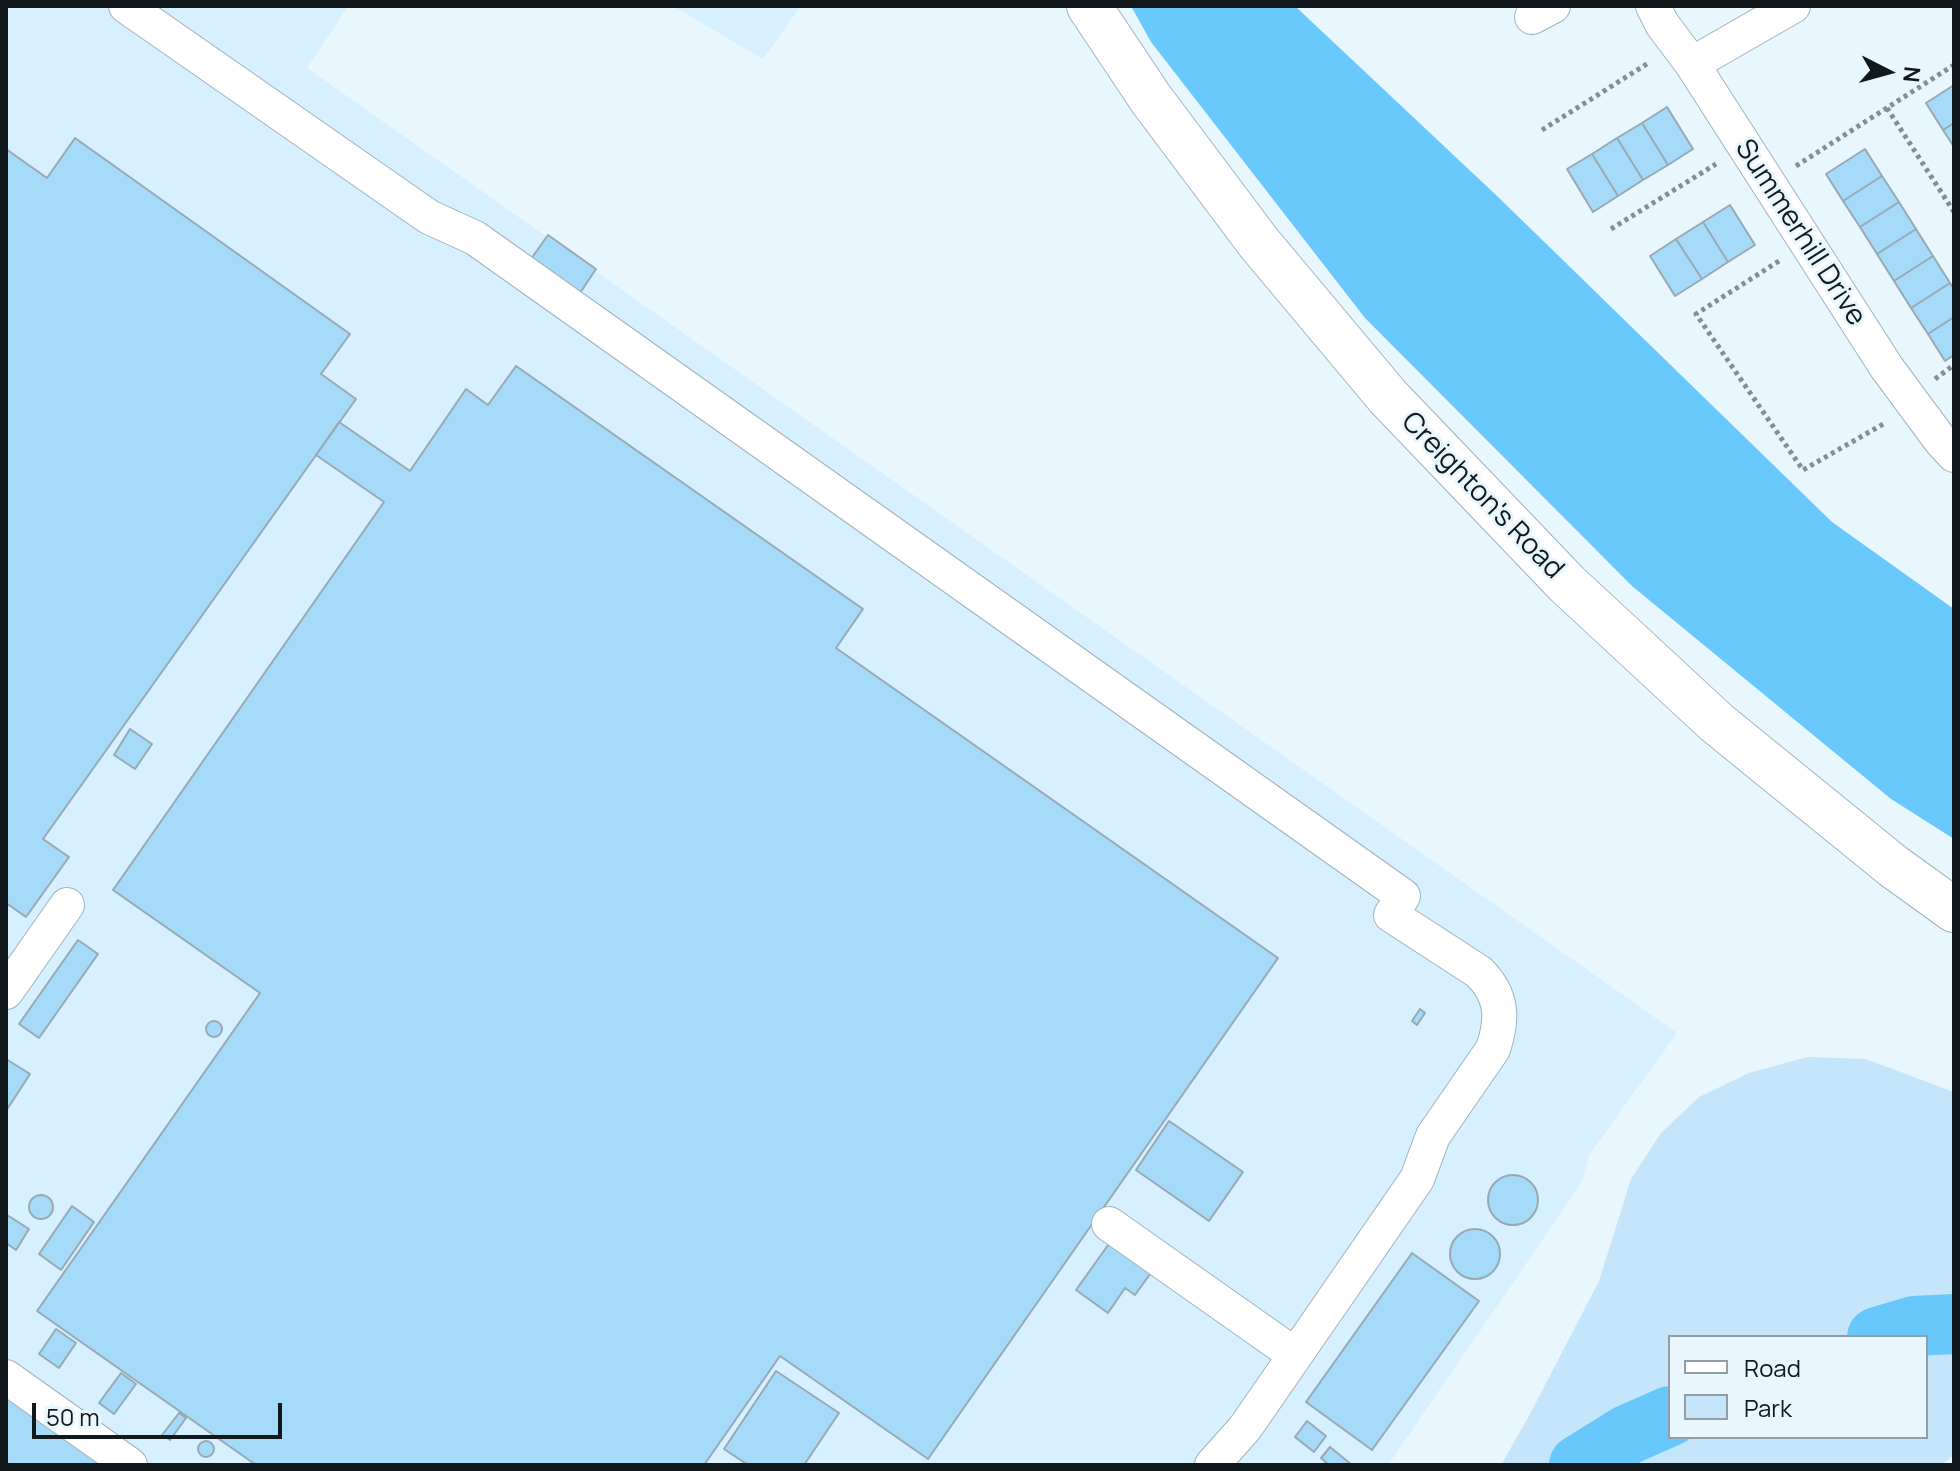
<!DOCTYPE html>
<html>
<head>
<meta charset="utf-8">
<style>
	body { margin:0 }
	#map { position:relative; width:1960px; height:1471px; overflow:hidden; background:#e8f6fe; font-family:Manrope,sans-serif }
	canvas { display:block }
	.frame { position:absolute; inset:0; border:8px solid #12191c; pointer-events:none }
	.legend { position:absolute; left:1668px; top:1335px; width:260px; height:104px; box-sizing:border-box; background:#e8f6fe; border:2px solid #929ea4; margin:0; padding:10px 14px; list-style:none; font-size:24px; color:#12191c }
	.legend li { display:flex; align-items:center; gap:16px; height:40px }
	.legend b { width:40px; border:2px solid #929ea4 }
	.north { position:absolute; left:1848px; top:32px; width:80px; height:80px; -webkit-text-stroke:6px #e8f6fe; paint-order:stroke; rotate:96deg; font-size:22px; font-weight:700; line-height:32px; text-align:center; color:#12191c }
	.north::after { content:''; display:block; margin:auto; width:28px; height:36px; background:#12191c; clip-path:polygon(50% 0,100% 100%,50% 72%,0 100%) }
	.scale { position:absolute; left:32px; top:1403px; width:250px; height:36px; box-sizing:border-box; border:4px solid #12191c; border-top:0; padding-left:10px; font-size:24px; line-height:28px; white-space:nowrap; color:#12191c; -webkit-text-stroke:6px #e8f6fe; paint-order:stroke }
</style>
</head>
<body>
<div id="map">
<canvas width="1960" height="1471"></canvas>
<div class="frame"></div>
<ul class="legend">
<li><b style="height:10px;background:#fff"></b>Road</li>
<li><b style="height:22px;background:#c5e6fa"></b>Park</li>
</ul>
<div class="north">N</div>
<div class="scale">50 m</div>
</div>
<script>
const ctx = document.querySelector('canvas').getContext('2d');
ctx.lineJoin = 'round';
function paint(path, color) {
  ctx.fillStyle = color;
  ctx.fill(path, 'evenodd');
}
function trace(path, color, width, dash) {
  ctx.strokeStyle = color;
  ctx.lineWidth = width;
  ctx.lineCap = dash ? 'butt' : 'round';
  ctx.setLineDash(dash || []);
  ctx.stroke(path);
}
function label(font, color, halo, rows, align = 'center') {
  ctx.font = font + ' Manrope,sans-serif';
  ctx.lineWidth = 6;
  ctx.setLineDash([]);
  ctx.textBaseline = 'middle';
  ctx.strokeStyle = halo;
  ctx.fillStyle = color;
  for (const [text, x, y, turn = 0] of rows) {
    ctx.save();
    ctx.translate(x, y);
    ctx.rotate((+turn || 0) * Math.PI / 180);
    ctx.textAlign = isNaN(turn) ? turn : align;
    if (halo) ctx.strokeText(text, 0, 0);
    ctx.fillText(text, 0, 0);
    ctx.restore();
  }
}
paint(new Path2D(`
	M6,6H348L307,68L1677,1033L1589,1155L1582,1182L1388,1465H6Z
	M673,6H801L763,59Z`), '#d6f0ff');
paint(new Path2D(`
	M1807,1057L1866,1059L1954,1092V1455L1941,1465H1501L1529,1416L1599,1281L1631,1179L1661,1133L1699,1097L1749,1073ZM1670,1337H1926V1437H1670Z`), '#c5e6fa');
paint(new Path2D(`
	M1131,6H1295L1496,195L1832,522L1954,609V839L1891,799L1632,586L1365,318L1151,42Z`), '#6ac9fc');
trace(new Path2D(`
	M1877,1337L1914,1326L1954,1324
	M1579,1465L1627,1435L1670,1416`), '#69c8fb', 60);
const building = new Path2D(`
	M1954,85V123L1943,130L1926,103Z
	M1667,107L1693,149L1668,165L1642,123Z
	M1642,123L1668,165L1643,180L1617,138Z
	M1954,123V147L1943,130Z
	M75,138L350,334L321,374L356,399L43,839L69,857L26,917L6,903V149L47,178Z
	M1617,138L1643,180L1618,196L1592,154Z
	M1865,149L1882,176L1843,201L1826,174Z
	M1592,154L1618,196L1593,212L1567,169Z
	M1882,176L1899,202L1860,227L1843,201Z
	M1899,202L1916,229L1877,254L1860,227Z
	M1730,205L1755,245L1728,262L1703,222Z
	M1703,222L1728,262L1702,279L1676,239Z
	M1916,229L1933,256L1894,281L1877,254Z
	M548,235L596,269L580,293L531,259Z
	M1676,239L1702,279L1675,296L1650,256Z
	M1933,256L1950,283L1911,308L1894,281Z
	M1950,283L1954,289V317L1928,334L1911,308Z
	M1954,317V355L1945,361L1928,334Z
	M516,366L863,609L836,648L1278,958L928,1459L780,1356L704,1465H256L37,1311L260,993L113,890L384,502L316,455L339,422L410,471L466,389L488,405Z
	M130,729L152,744L135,769L114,755Z
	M78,940L98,954L39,1038L19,1024Z
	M1420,1009L1425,1013L1417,1025L1412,1021Z
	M206 1029a8 8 0 1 1 16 0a8 8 0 1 1-16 0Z
	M6,1059L30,1074L6,1111Z
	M1169,1121L1243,1172L1209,1221L1136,1170Z
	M1488 1200a25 25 0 1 1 50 0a25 25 0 1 1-50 0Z
	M29 1207a12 12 0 1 1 24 0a12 12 0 1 1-24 0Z
	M72,1206L94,1222L61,1270L39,1254Z
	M7,1215L29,1229L16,1250L6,1243Z
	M1450 1254a25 25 0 1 1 50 0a25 25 0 1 1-50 0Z
	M1111,1241L1153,1270L1135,1295L1125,1288L1108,1313L1076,1290Z
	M1412,1253L1479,1301L1372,1450L1306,1402Z
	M56,1329L76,1343L59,1368L39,1354Z
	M776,1371L839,1413L804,1465H748L724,1449Z
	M121,1373L136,1384L114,1414L99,1403Z
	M6,1397L103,1465H6Z
	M179,1413L186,1418L170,1440L162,1435Z
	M1307,1421L1326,1436L1314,1452L1295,1437Z
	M198 1449a8 8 0 1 1 16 0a8 8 0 1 1-16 0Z
	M1330,1447L1352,1465H1329L1321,1458Z`);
paint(building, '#a5daf9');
trace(building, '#99a9b3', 2);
const minor = new Path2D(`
	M126,6L429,217L475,238L1403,896L1391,915L1479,972C1503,996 1503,1019 1493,1049L1433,1136L1417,1179L1245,1428L1212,1465
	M1653,6L1662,24L1692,64L1887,368L1941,441L1954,455
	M1532,17L1553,6
	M1692,64L1793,6
	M6,992L67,905
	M1109,1224L1295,1355
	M6,1377L130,1465`);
const highway = new Path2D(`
	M1089,6L1151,99L1259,243L1388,397L1567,584L1717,723L1893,866L1954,910`);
trace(minor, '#a2b3bd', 36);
trace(highway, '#a2b3bd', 46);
trace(new Path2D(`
	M1887,108L1954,212
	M1542,130L1650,62
	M1796,166L1954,65
	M1611,229L1716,164
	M1779,261L1696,314L1803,470L1885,423
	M1935,379L1954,365`), '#848f94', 5, [4, 4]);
trace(minor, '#fff', 34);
trace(highway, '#fff', 44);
label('28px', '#12191c', '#e8f6fe', [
	["Summerhill Drive",1800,233,57],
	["Creighton's Road",1482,496,46]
]);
</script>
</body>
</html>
